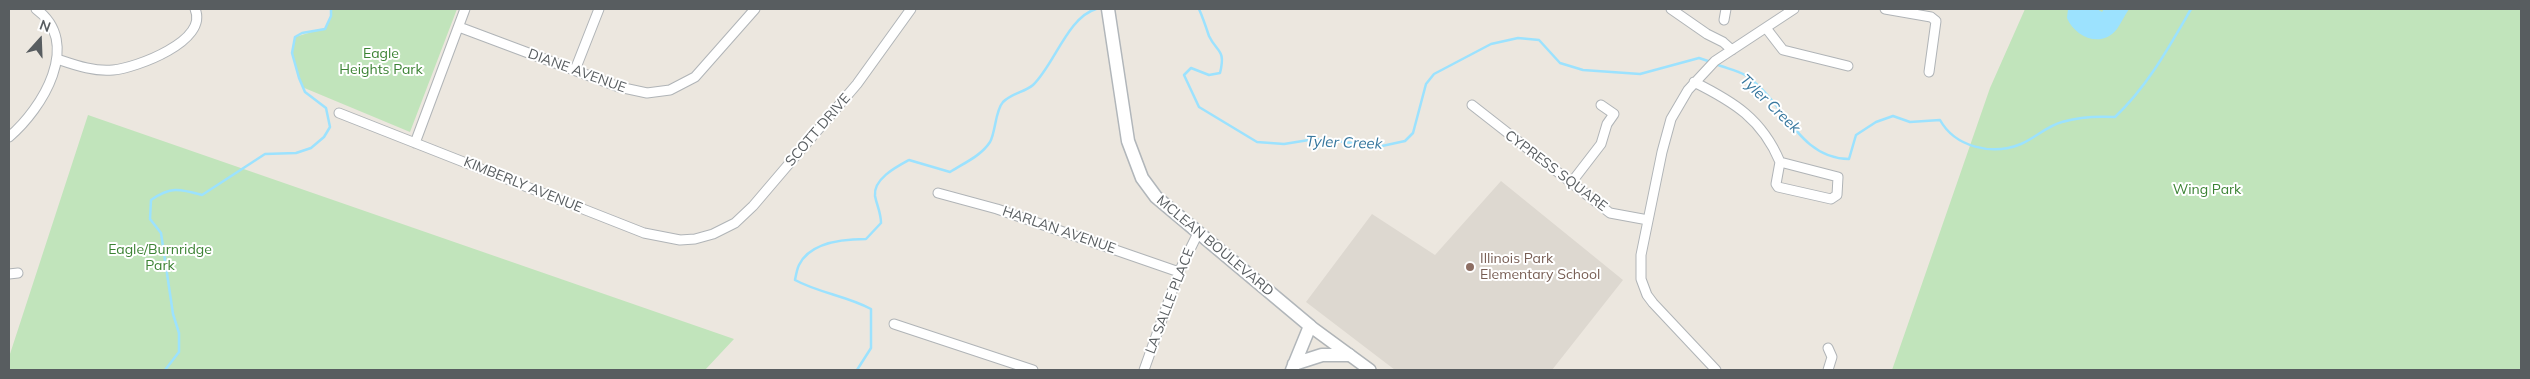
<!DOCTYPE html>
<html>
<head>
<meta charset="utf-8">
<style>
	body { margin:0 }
	#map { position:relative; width:2530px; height:379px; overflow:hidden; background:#ece7df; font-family:Mulish,sans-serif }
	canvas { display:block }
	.frame { position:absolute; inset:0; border:10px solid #585d60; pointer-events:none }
	.north { position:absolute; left:15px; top:15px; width:50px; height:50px; -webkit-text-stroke:4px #fff; paint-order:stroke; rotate:20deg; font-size:14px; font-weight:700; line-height:20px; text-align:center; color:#585d60 }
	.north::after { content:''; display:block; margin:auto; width:18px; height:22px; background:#585d60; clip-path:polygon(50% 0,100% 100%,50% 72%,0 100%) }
</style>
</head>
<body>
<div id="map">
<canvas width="2530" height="379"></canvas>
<div class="frame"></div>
<div class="north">N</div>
</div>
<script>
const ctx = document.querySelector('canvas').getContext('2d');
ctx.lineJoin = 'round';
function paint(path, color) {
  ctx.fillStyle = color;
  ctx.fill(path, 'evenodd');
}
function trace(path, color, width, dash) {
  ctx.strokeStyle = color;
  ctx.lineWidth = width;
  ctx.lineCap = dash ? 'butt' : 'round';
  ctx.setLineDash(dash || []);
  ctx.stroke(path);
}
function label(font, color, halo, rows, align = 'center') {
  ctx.font = font + ' Mulish,sans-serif';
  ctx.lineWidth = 4;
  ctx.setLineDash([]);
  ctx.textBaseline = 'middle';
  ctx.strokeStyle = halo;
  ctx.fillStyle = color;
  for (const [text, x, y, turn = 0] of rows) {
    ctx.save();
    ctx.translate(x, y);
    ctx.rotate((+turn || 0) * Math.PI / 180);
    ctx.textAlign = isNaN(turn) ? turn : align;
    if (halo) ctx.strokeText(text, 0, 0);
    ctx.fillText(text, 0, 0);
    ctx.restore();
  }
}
paint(new Path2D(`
	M1501,181L1623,280L1552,370H1395L1306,302L1372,214L1435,255Z`), '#ddd8d0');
paint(new Path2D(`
	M331,9H457L410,132L302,87L292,53L295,37L325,28L331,16Z
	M2025,9H2521V370H1892L1990,88Z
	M88,115L160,140L734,339L705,370H9V357Z`), '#c1e4bb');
paint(new Path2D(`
	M2068,9H2097L2102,12L2104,9H2129C2125,15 2121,23 2117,29C2101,49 2075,37 2067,18Z`), '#9ce2fe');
trace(new Path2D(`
	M1199,9C1203,18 1206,27 1209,36C1217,53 1226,49 1220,73L1209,75L1191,68L1184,75L1199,107L1257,142L1284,144L1315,139L1382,146L1405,141L1413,133L1426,84L1434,74L1491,44L1518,38L1539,40L1560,63L1583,70L1640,74L1699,58L1711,62
	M1716,64C1725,68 1736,70 1745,75C1783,99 1798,159 1849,159L1856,135L1876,122L1893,116L1910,122L1940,120C1955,147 1992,156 2021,144C2035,138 2047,126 2062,122C2079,117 2097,116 2115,117C2147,87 2169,47 2191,9
	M165,370L179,352V333L173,314L161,233L150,219L151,200C171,186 180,189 202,195L265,154L296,153L311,148L324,137L330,127L326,108L305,92L299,78L292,53L295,37L302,33L325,29L331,16V9
	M857,370L871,348V309C847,296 819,293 795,280C796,275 797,269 799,265C810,242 844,239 866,239L881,223C881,213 877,206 875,196C873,179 896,167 909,160L950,172C964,163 981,156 990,142C996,131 995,111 1003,102C1012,93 1025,92 1033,85C1054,65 1068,17 1096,9`), '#9ce2fe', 2.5);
const minor = new Path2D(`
	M1671,9L1707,34L1723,42L1732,50
	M1885,9L1931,17L1936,21L1929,72
	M1724,20L1726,9
	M459,27L619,87L647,93L670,90L695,77L755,9
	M1766,28L1783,50L1848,66
	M57,59C75,65 94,72 113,70C136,68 209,41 195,9
	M575,70L599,9
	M1694,82C1734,102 1762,119 1780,162
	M1472,105L1610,213L1648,220
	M339,113L644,233L680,240L695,239L713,234L735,223L753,206L857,84L911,9
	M9,137C42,109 83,43 36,9
	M415,143L465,9
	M1780,162L1838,177L1837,195L1831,199L1778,187L1776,184Z
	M1571,183L1601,144L1607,124L1614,114L1601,105
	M938,193L997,209L1179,272
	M9,274L18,273
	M894,324L1033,370
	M1828,348L1832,357L1828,370
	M1144,370L1179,272L1198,233
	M1716,370L1653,303L1647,295L1641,279V255L1662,152L1671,119L1688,90L1715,61L1794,9`);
const tertiary = new Path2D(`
	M1310,326L1370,370`);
const secondary = new Path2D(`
	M1108,9L1128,141L1142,178L1156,197L1310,326L1292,370
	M1294,364L1322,355H1349`);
trace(minor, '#b0b4b7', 11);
trace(tertiary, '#b0b4b7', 14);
trace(secondary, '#b1b6ba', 15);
trace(minor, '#fff', 9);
trace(tertiary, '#fff', 11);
trace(secondary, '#fff', 12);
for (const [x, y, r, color] of [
	[1470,267,5,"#8d6e63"]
]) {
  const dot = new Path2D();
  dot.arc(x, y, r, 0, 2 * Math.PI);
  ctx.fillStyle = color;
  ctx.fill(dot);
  trace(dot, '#fff', 2);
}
label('14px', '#3c8334', '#fff', [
	["Eagle",381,54],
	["Heights Park",381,70],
	["Wing Park",2207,190],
	["Eagle/Burnridge",160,250],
	["Park",160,266]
]);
label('14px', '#585d60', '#fff', [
	["DIANE AVENUE",577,71,20],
	["SCOTT DRIVE",818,130,-49],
	["CYPRESS SQUARE",1556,171,37],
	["KIMBERLY AVENUE",523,185,22],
	["HARLAN AVENUE",1059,230,19],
	["MCLEAN BOULEVARD",1215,246,40],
	["LA SALLE PLACE",1170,301,-69]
]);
label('14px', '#785e54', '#fff', [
	["Illinois Park",1480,259],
	["Elementary School",1480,275]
], 'left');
label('italic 15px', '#37779e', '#fff', [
	["Tyler Creek",1770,104,44],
	["Tyler Creek",1344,143,2]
]);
</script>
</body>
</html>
